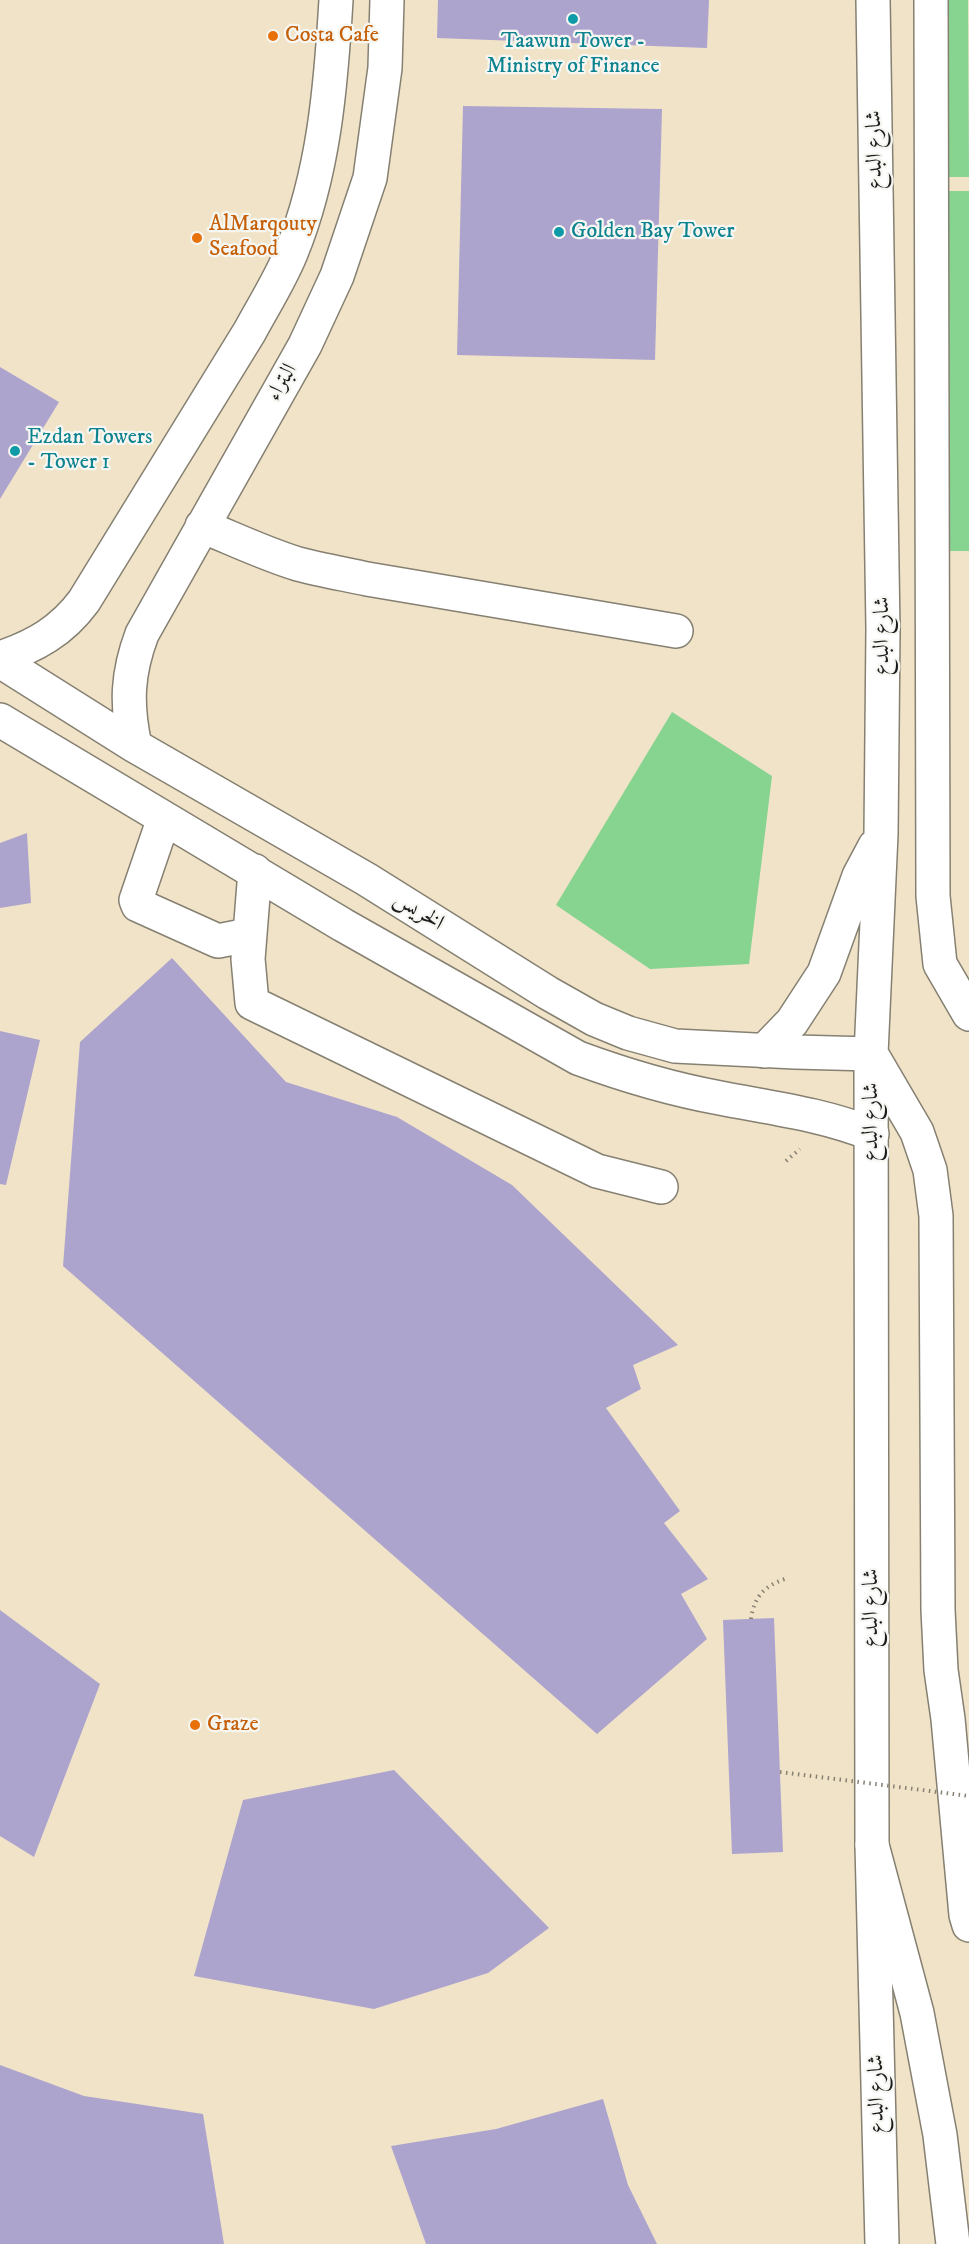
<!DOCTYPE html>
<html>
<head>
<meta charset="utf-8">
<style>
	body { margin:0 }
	canvas { display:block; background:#f0e3c8 }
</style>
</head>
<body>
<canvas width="969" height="2244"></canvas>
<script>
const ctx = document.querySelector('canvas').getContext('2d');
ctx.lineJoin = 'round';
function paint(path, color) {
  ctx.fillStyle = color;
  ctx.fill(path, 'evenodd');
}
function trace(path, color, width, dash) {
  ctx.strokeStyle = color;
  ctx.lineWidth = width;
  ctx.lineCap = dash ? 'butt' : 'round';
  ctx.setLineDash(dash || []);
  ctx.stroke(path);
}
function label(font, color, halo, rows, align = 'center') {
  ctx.font = font + ' "IM FELL DW Pica",Amiri,serif';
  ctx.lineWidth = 4.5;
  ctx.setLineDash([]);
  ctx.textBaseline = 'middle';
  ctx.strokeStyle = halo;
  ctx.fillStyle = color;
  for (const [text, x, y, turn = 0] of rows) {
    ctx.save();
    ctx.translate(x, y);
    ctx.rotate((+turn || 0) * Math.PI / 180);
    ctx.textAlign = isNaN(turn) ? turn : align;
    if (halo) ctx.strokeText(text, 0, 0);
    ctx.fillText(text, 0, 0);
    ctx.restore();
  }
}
paint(new Path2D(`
	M919,0H968L969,177H921Z
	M922,191H969V551H922Z
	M672,712L772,776L749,964L650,969L556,905Z`), '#87d390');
paint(new Path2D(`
	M438,0H709L707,48L437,38Z
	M463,106L662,109L655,360L457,355Z
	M0,367L59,402L0,499Z
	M27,833L31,903L0,908V843Z
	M172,958L286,1082L397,1117L512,1185L678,1345L633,1365L641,1389L606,1408L680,1511L664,1523L708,1579L681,1594L707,1639L597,1734L63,1266L80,1042Z
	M0,1031L40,1040L6,1185L0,1184Z
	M0,1610L100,1684L34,1857L0,1836Z
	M774,1618L783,1852L732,1854L723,1620Z
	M394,1770L549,1928L488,1973L374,2009L194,1976L243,1800Z
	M0,2065L84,2096L203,2114L224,2244H0Z
	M603,2099L628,2185L657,2244H426L391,2146L496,2129Z`), '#ada4ce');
const minor = new Path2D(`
	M202,526C234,539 265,554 298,564C321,570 344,574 367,579L676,631
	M0,658C35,646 62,631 84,601L250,331C264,305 280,280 291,253C324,173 331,85 336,0
	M0,661L135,746L366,879L548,993L594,1019L628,1033L675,1046L795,1052L871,1054
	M0,720L343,925L578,1058C624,1075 671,1089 720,1098C771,1108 822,1114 872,1134
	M135,746C126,704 127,674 142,634L305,345L337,276L370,178L385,68L387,0
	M164,818L136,900L138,905L218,941L238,937L250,932
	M255,871L248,959L252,1003L597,1171L661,1187`);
const major = new Path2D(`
	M873,0L883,629L881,834L871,1054L872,1845L882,2244
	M931,0L933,896L940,964L969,1014
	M764,1051L792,1022L824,973L859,876L875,846
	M872,1055L917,1132L930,1170L936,1216L938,1610L941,1670L948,1719L966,1915L969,1925`);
const highway = new Path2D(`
	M872,1845L917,2013L940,2135L953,2244`);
trace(minor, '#868072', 36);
trace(major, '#868072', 36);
trace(highway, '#868072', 36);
trace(new Path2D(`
	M786,1161L800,1149
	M751,1619C754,1597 764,1586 785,1579`), '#868072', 4, [1.5, 4.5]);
trace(minor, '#fff', 33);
trace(major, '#fff', 33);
trace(highway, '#fff', 33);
trace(new Path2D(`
	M780,1772L969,1796`), '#868072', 4, [1.5, 4.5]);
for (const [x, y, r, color] of [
	[573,19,6,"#0f9aa8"],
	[273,36,6,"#e8710a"],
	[559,232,6,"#0f9aa8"],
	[197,238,6,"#e8710a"],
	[15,451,6,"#0f9aa8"],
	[195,1725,6,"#e8710a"]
]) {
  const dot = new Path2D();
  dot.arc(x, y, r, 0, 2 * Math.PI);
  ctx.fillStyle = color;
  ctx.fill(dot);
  trace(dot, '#f6f6f2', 2);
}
label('22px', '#c56008', '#f6f6f2', [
	["Costa Cafe",285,36],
	["AlMarqouty",209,225],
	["Seafood",209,250],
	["Graze",207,1725]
], 'left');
label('22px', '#0d838f', '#f6f6f2', [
	["Taawun Tower -",573,42,"center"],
	["Ministry of Finance",573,67,"center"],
	["Golden Bay Tower",571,232],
	["Ezdan Towers",27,438],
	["- Tower 1",27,463]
], 'left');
label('22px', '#1c1c1c', '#f6f6f2', [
	["شارع البدع",876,150,-91],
	["البتراء",283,383,-60],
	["شارع البدع",883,636,-90],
	["الخريس",418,912,32],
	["شارع البدع",872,1122,-90],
	["شارع البدع",872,1608,-90],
	["شارع البدع",878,2094,-91]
]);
</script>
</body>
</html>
